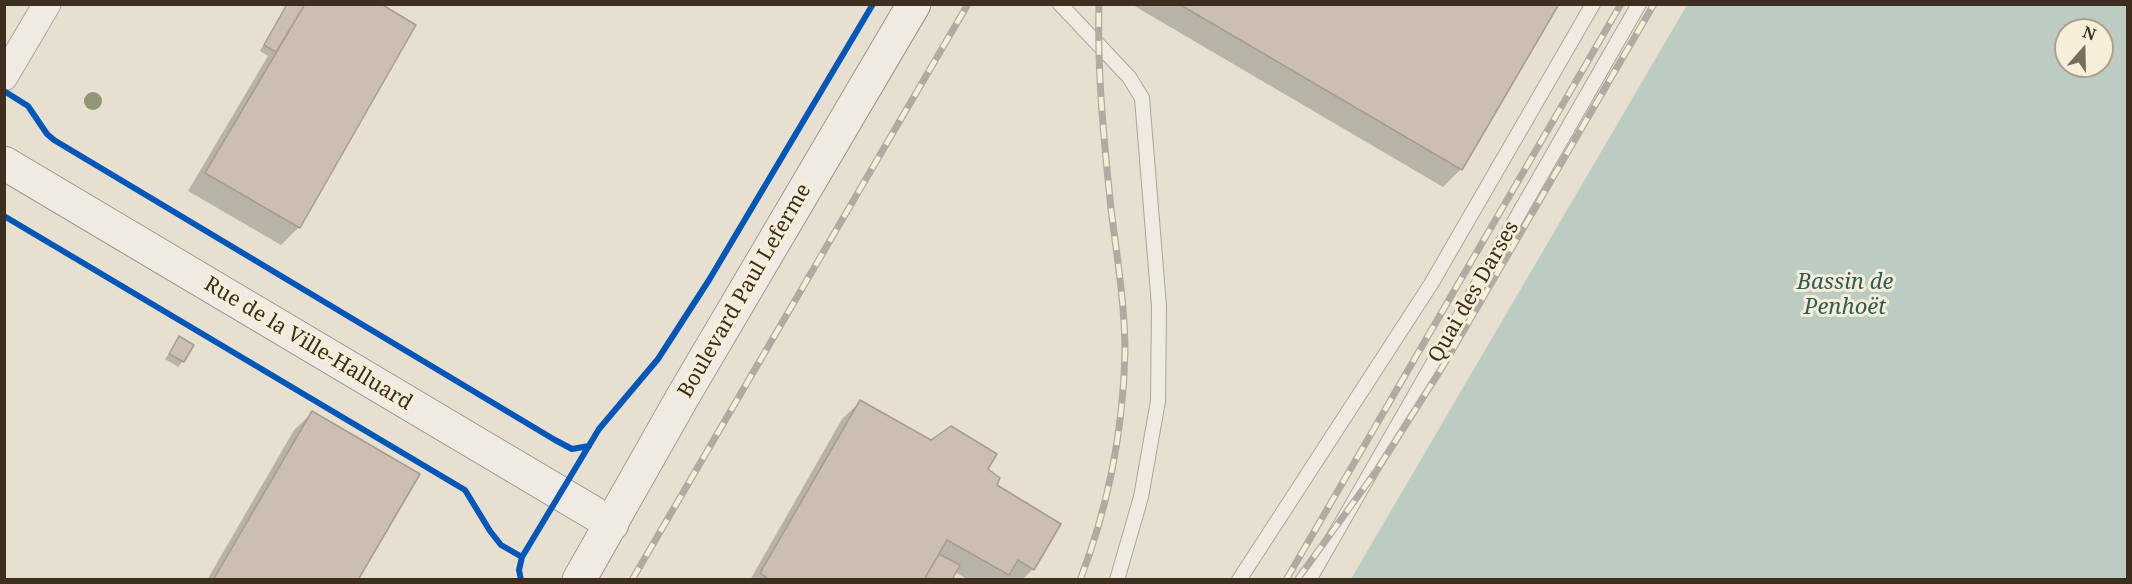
<!DOCTYPE html>
<html>
<head>
<meta charset="utf-8">
<style>
	body { margin:0 }
	#map { position:relative; width:2132px; height:584px; overflow:hidden; background:#e7e0d1; font-family:"Noto Serif",serif }
	canvas { display:block }
	.frame { position:absolute; inset:0; border:6px solid #3d2e20; pointer-events:none }
	.north { position:absolute; left:2054px; top:18px; width:60px; height:60px; box-sizing:border-box; background:#f7eed8; border:2px solid #ada18e; border-radius:50%; rotate:20deg; font-size:16px; font-weight:700; line-height:24px; text-align:center; color:#3d2e20 }
	.north::after { content:''; display:block; margin:auto; width:21px; height:27px; background:#786c5e; clip-path:polygon(50% 0,100% 100%,50% 72%,0 100%) }
</style>
</head>
<body>
<div id="map">
<canvas width="2132" height="584"></canvas>
<div class="frame"></div>
<div class="north">N</div>
</div>
<script>
const ctx = document.querySelector('canvas').getContext('2d');
ctx.lineJoin = 'round';
function paint(path, color) {
  ctx.fillStyle = color;
  ctx.fill(path, 'evenodd');
}
function trace(path, color, width, dash) {
  ctx.strokeStyle = color;
  ctx.lineWidth = width;
  ctx.lineCap = dash ? 'butt' : 'round';
  ctx.setLineDash(dash || []);
  ctx.stroke(path);
}
function label(font, color, halo, rows, align = 'center') {
  ctx.font = font + ' "Noto Serif",serif';
  ctx.lineWidth = 6;
  ctx.setLineDash([]);
  ctx.textBaseline = 'middle';
  ctx.strokeStyle = halo;
  ctx.fillStyle = color;
  for (const [text, x, y, turn = 0] of rows) {
    ctx.save();
    ctx.translate(x, y);
    ctx.rotate((+turn || 0) * Math.PI / 180);
    ctx.textAlign = isNaN(turn) ? turn : align;
    if (halo) ctx.strokeText(text, 0, 0);
    ctx.fillText(text, 0, 0);
    ctx.restore();
  }
}
paint(new Path2D(`
	M1687,5H2127V579H1351ZM2066,30H2102V66H2066Z`), '#bcccc2');
paint(new Path2D(`
	M287,4H377L299,227L281,245L188,191L268,56L260,51Z
	M1131,4H1557L1461,169L1443,187Z
	M180,338L183,361L178,367L165,359Z
	M860,402L931,442L986,469L1033,569L1022,580H969L955,572L950,580H750L842,419Z
	M312,413L356,580H207L294,430Z`), '#0003');
const building = new Path2D(`
	M287,4H305L276,52L264,45Z
	M305,4H381L416,25L300,228L205,173Z
	M1179,4H1559L1462,170Z
	M179,336L194,345L184,362L169,354Z
	M860,400L931,440L951,426L997,454L988,469L1000,478L997,485L1061,524L1034,570L1018,560L1009,575L947,540L925,578L928,580H770L760,573Z
	M312,411L420,474L358,580H213Z
	M939,554L960,565L952,580L925,578Z`);
paint(building, '#cbbfb2');
trace(building, '#a89c90', 1.5);
const service = new Path2D(`
	M1060,4L1129,77L1142,98L1159,306L1158,401L1141,497L1117,580
	M1239,580L1431,284L1593,4
	M1309,580L1639,4`);
const minor = new Path2D(`
	M4,77L47,4`);
const secondary = new Path2D(`
	M4,163L612,524
	M579,580L682,398L914,4`);
trace(service, '#ada599', 16);
trace(minor, '#ada599', 29);
trace(secondary, '#9c958a', 35);
trace(service, '#efebe3', 14);
trace(minor, '#efebe3', 27);
trace(secondary, '#efebe3', 33);
const rail = new Path2D(`
	M632,580L968,4
	M1080,580C1108,508 1123,430 1125,353C1125,305 1117,257 1111,209C1104,141 1097,73 1099,4
	M1286,580L1621,4
	M1297,580L1377,470L1443,366L1654,4`);
trace(rail, '#afaaa2', 7);
trace(rail, '#f7eed8', 4.5, [14]);
trace(new Path2D(`
	M4,91L28,106L47,134L54,140L555,440L572,449L589,446
	M4,216L465,490L490,531L501,545L522,557
	M521,580L519,570L522,557L599,429L658,359L709,280L873,4`), '#0057b8', 6);
ctx.fillStyle = '#929673';
for (const [x, y] of [
	[93,101]
]) {
  ctx.beginPath();
  ctx.arc(x, y, 9, 0, 2 * Math.PI);
  ctx.fill();
}
label('21px', '#3d2e20', '#f7eed8', [
	["Boulevard Paul Leferme",745,291,-60],
	["Quai des Darses",1474,292,-60],
	["Rue de la Ville-Halluard",308,344,31]
]);
label('italic 22px', '#2f5d5a', '#f7eed8', [
	["Bassin de",1845,283],
	["Penhoët",1845,308]
]);
</script>
</body>
</html>
